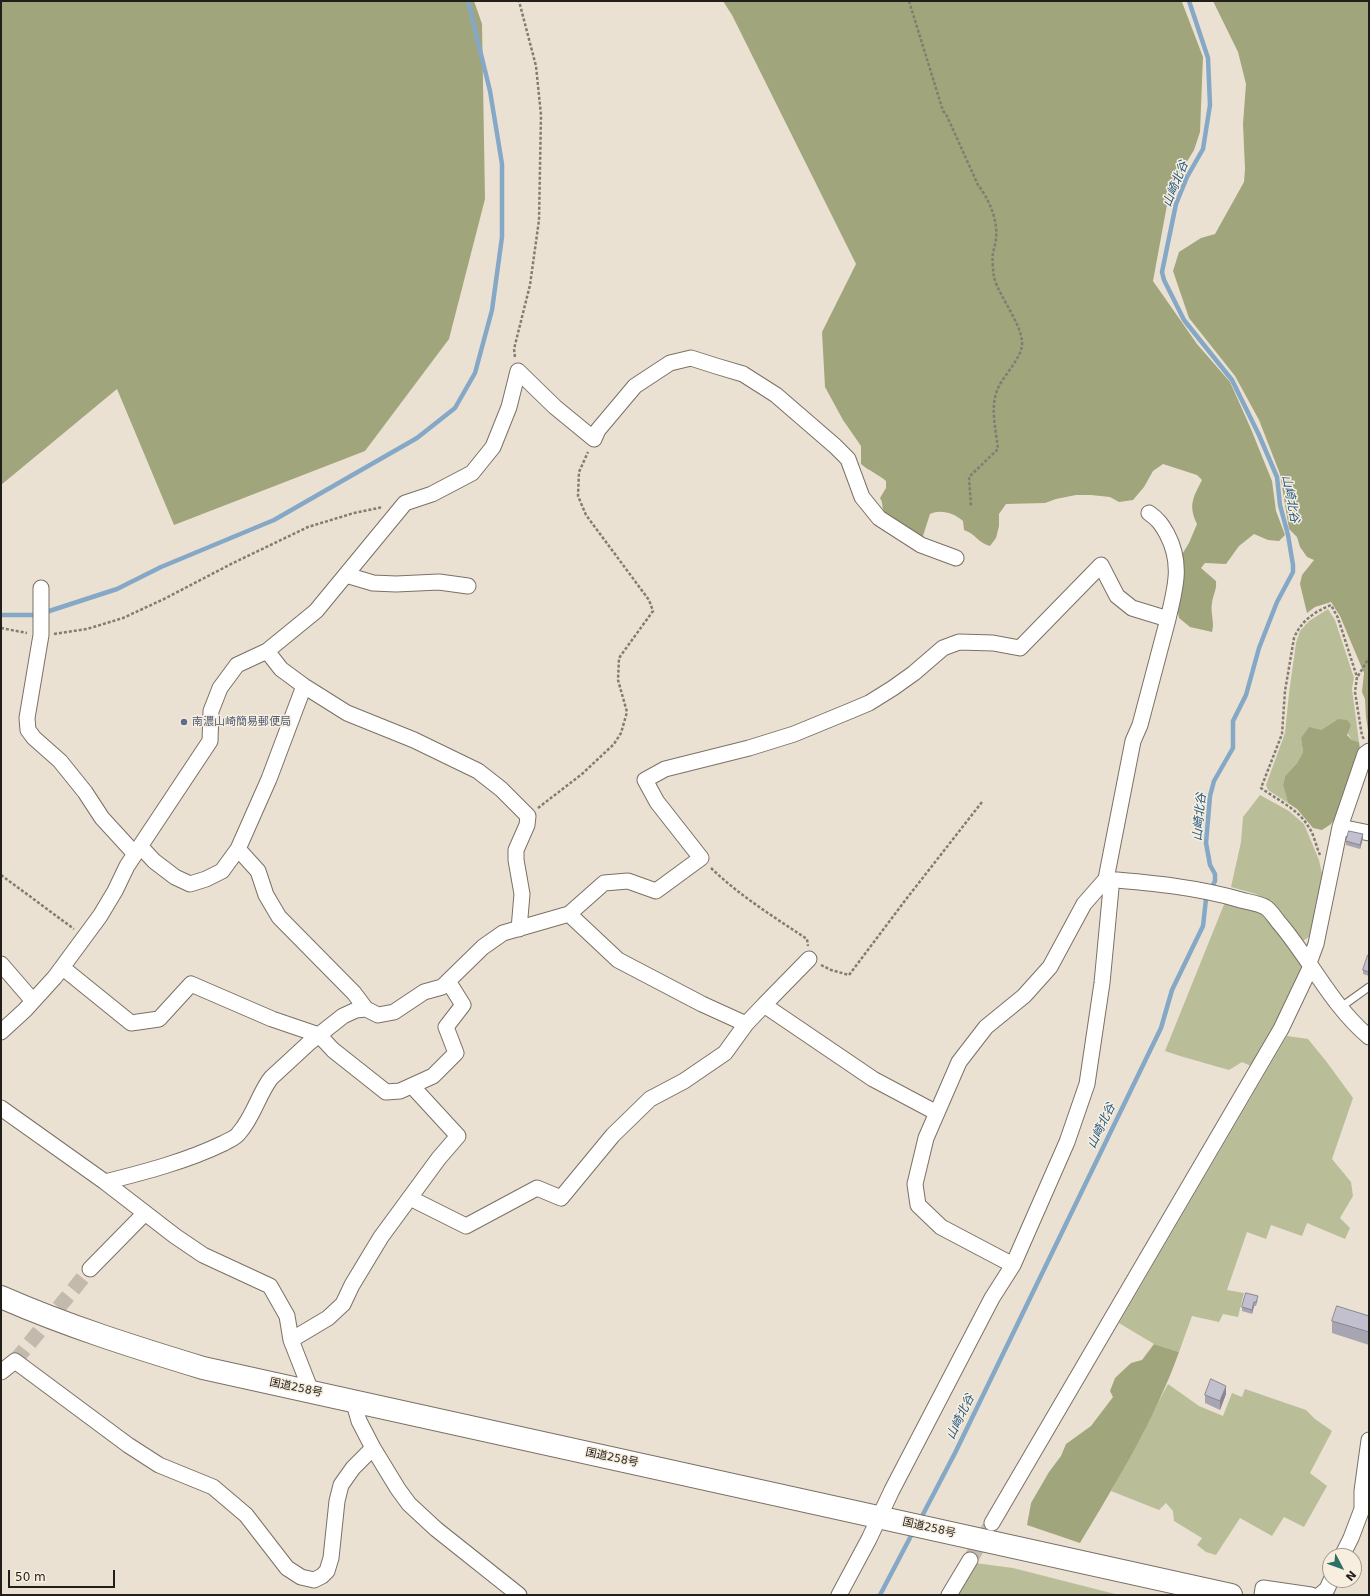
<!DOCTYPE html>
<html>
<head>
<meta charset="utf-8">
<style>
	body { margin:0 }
	#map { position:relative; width:1370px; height:1596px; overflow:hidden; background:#ebe1d3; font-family:"DejaVu Sans",sans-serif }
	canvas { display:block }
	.frame { position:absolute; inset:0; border:2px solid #221f1a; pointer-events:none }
	.north { position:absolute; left:1322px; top:1548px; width:40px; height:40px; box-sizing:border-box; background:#f8eee0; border:1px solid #a29b91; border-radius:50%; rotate:131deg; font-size:11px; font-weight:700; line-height:16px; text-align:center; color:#221f1a }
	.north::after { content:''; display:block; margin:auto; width:14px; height:18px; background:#2a7066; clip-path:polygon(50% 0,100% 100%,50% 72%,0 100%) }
	.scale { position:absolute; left:8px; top:1570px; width:107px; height:18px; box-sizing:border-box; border:2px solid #221f1a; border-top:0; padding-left:5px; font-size:12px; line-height:14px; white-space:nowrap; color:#221f1a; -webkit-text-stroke:3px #f8eee0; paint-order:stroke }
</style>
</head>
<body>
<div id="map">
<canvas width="1370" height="1596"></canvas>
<div class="frame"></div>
<div class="north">N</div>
<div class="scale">50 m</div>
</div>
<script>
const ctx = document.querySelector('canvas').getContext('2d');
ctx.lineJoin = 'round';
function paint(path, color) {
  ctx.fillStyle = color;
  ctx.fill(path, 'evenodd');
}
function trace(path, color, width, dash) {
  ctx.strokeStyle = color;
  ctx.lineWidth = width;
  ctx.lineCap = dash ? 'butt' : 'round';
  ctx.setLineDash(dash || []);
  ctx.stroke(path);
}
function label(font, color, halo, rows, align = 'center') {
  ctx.font = font + ' "DejaVu Sans","Noto Sans JP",sans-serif';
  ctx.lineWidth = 3;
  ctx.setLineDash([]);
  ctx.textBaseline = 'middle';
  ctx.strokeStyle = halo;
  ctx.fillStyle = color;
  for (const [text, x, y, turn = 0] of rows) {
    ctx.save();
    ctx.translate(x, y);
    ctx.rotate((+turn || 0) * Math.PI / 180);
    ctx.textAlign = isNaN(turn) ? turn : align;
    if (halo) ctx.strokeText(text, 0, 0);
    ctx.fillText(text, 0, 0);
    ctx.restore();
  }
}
paint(new Path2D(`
	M1328,609L1335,620L1354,678L1352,689L1359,742L1352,740L1338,719L1321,730L1301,738L1303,752L1297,763L1285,776L1283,785L1288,803L1268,790L1266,785L1285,733L1289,693L1296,643L1300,631L1309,621Z
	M1260,795L1289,811L1304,824L1319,860L1323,878L1309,937L1301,942L1273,904L1256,894L1231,887L1241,842L1243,817Z
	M1225,902L1258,911L1268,920L1302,962V971L1253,1067L1242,1062L1229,1070L1180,1056L1165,1051Z
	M1287,1036L1308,1039L1326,1061L1353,1098L1332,1159L1351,1182L1353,1196L1340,1218L1350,1228L1345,1239L1307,1223L1302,1236L1271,1225L1266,1239L1247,1232L1227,1290L1244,1293L1238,1317L1223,1314L1219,1322L1192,1316L1179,1352L1154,1344L1119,1323Z
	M1168,1384L1199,1406L1223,1416L1232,1393L1242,1397L1245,1389L1306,1410L1315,1419L1332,1431L1310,1473L1327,1486L1304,1527L1284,1517L1272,1536L1240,1518L1216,1555L1206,1552L1197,1545L1202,1538L1174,1521L1173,1511L1166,1503L1159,1510L1111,1491Z
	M975,1563L1013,1568L1119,1595H956Z`), '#b9bd98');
paint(new Path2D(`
	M1,1H474L482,24L485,199L449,339L365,451L174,525L117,389L1,485Z
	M723,1H1183L1182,2L1203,57L1200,132L1194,150L1177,178L1167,205L1153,281L1197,344L1230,382L1251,429L1272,481L1276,511L1285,535L1279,541L1268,540L1254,534L1239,546L1226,564L1205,563L1201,568L1216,581C1217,590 1213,594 1212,603C1210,613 1215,622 1212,632L1190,627L1179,618L1176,600L1181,556L1189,543L1197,524C1188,505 1193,498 1202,480L1197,475L1163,464L1153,471L1144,487L1133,500L1119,502L1110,497L1091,495H1076L1056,499L1045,503L1006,504L999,514V526L996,538L990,546C978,543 976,534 964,530L963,521C954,513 941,509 930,514L923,536L918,538C905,531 893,526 885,513C881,508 884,504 880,498L886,488V481C878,474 869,471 861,464V446L843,420L825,387L822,332L856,264L732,15Z
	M1213,1H1369V512L1368,517L1369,520V737L1366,717L1365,699L1362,692L1364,673L1340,616L1331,602L1315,607L1307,613L1300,584L1302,575L1314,560L1307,557L1300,547L1297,537L1289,529L1280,474L1259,420L1235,376L1189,318L1173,271L1179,252L1201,238L1215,234L1244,182L1245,169L1243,124L1246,84L1238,52Z
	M1338,719L1347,720L1351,725L1347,735L1352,740L1359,742L1360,749L1339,813L1331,824L1322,830L1313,828L1297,809L1288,803L1283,785L1285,776L1297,763L1303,752L1301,738L1309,727L1321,730Z
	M1154,1344L1179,1352C1156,1417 1116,1483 1080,1543L1027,1525L1031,1503L1049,1472L1061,1456L1066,1444L1091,1426L1113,1397L1110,1391L1115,1378L1131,1363L1142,1360Z`), '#a1a57b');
trace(new Path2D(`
	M1,615H37L117,589L161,567L274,520L417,438L455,408L475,373L492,310L502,237V164L490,91L468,1
	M920,1520L955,1453L1161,1028L1172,990L1203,926L1206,899L1215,881V874L1210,865L1206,843L1210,796L1214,781L1233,748V721L1246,695L1259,648L1277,602L1293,572V565L1288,535L1280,505L1277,477L1259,435L1232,380L1184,320L1164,280L1162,272L1176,204L1187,177L1203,149L1210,105L1208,58L1189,1
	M880,1595L913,1532`), '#84a8c6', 4.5);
trace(new Path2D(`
	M15,1361L90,1269
	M970,1560L992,1523`), '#c3baae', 15, [15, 8]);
const lane = new Path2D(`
	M1341,1007L1369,987`);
const street = new Path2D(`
	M1149,513C1158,519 1162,525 1167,534C1183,564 1175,589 1168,619
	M346,575L373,583L396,584L439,582L468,586
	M41,588V635L27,718L28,730L34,738L60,761L85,792L102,818L135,854
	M267,651L281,669L304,686L347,713L414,740L478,771L501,789L528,816L527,825L516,850V860L522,894L519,929
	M1340,827L1369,833
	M141,847L154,861L175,877L190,884L206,879L222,871L238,849L269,779L304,686
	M238,849L258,871L266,895L279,917L354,993L366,1009
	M1106,879C1152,883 1197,887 1241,900C1248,902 1258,903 1265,907C1271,910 1276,920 1281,925C1311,961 1332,1006 1369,1037
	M569,914L618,960L702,1004L746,1024L764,1005L873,1079L937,1113
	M1309,963L1316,944L1340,827L1365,754L1369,751
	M1,964L33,1001
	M63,968L131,1023L159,1019L191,984L272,1019L319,1035L333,1050L386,1092L400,1091L433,1076L456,1053L446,1027L463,1005L448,981
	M764,1005L809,959
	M1,1032L25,1010L55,977L100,916L115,891L127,866L210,741L211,711L220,688L237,665L267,651L316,611L405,503L432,494L472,473L493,447L509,407L518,371L555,407L594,439L598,430L635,386L670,363L691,358L716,366L743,374L776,395L835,446L848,459L862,497L879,518L921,545L956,558
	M1,1108L105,1182L175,1236L203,1255L270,1286L287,1316L291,1340L311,1391
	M105,1182C145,1172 187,1161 224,1143C229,1140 236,1138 239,1133C254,1116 258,1095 271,1078L310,1042L343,1016L356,1010L366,1009L378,1015L394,1012L424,992L442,987L483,947L503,933L569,914L604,883L628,881L656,891L701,858L657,802L645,780L665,769L749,748L794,734L850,711L869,703L893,688L914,673L943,648L959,642L993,643L1020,648L1101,565L1117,596L1132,608L1168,619L1140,725L1133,741L1106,879L1084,904L1050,967L1024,996L986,1027L959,1062L926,1138L915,1184L918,1205L941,1227L1013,1265L992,1298L892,1490L869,1539L839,1595
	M410,1198L466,1226L537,1188L561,1198L613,1135L650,1099L684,1081L725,1053L746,1024
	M1013,1265L1067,1142L1087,1084L1102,983L1111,888L1106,879
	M90,1269L145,1213
	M291,1340L328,1318L343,1304L352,1285L381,1237L439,1158L458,1136L412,1086
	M1,1372L15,1361L128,1445L159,1465L213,1487L246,1515L287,1568L301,1577L314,1580L322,1576L327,1571L331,1558L337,1501L341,1485L353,1468L373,1448
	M353,1400L359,1421L373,1448L398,1489L409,1504L436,1529L519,1595
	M992,1523L1281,1029L1311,966
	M1342,1556L1351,1538L1362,1509V1491L1369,1440
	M949,1595L970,1560
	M1262,1595L1263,1588L1311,1595
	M1320,1595L1327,1589L1331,1580`);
const highway = new Path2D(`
	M1,1297C67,1326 134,1347 203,1368L1231,1595`);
trace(lane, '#7a7165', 9);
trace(street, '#7a7165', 17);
trace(highway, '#7a7165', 24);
trace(new Path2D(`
	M909,1L943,111L946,114L978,185C989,199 998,220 996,238C996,243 994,248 993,253C992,260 993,270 994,277C999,298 1028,331 1021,350C1017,362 1005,375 999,386C989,405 996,429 998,449L969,477L971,506
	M515,357L514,349L530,285L539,220L541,115L536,66L519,1
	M1,628L27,633
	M54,634L87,629L123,618L164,599L233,563L308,527L354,513L383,507
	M1358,676L1369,658
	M538,808L582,774L614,744L621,733L627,712L618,680L619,658L653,611L649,600L586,515L578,496L579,472L588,452
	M1320,855C1316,846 1314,834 1308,826C1298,809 1276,799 1261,788L1282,734L1285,691L1294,638C1301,621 1314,612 1331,605L1338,618L1357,677L1355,692L1362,736L1364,739
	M711,868C740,896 774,917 807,939L808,946
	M1,875L74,929
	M821,965L831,970L849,975L907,898L982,802`), '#827c72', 2.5, [3, 2]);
trace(lane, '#fff', 7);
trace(street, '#fff', 15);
trace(highway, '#fff', 22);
paint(new Path2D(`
	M1363,838L1360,849L1346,845V841Z
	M1369,955V976L1363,974V970Z
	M1258,1300L1256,1306H1254L1252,1314L1242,1311V1307Z
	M1369,1316V1345L1332,1333V1321Z
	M1226,1394L1220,1410L1205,1403V1395Z`), '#a7a5b2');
paint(new Path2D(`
	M1363,834V838L1360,849V845Z
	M1254,1302V1306L1252,1314V1310Z
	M1226,1386V1394L1220,1410V1401Z`), '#888691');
const building = new Path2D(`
	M1349,831L1363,834L1360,845L1346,841Z
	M1368,955H1369V972L1363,970Z
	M1246,1293L1258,1296L1256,1302H1254L1252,1310L1242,1307Z
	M1337,1306L1369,1316V1332L1332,1321Z
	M1211,1379L1226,1386L1220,1401L1205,1395Z`);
paint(building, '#c2c0cf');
trace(building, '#888691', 1);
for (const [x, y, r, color] of [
	[184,722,4,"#5c6f8a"]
]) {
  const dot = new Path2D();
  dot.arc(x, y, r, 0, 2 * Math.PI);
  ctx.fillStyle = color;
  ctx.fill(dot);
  trace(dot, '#f8eee0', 1.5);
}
label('11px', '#4e5e75', '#f8eee0', [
	["南濃山崎簡易郵便局",192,722]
], 'left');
label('11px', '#221f1a', '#f8eee0', [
	["国道258号",296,1388,12],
	["国道258号",612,1458,12],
	["国道258号",929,1528,13]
]);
label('italic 12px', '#215982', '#f8eee0', [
	["山崎北谷",1176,184,-68],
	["山崎北谷",1290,499,79],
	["山崎北谷",1200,817,-85],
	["山崎北谷",1102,1126,-64],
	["山崎北谷",961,1417,-64]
]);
</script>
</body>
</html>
